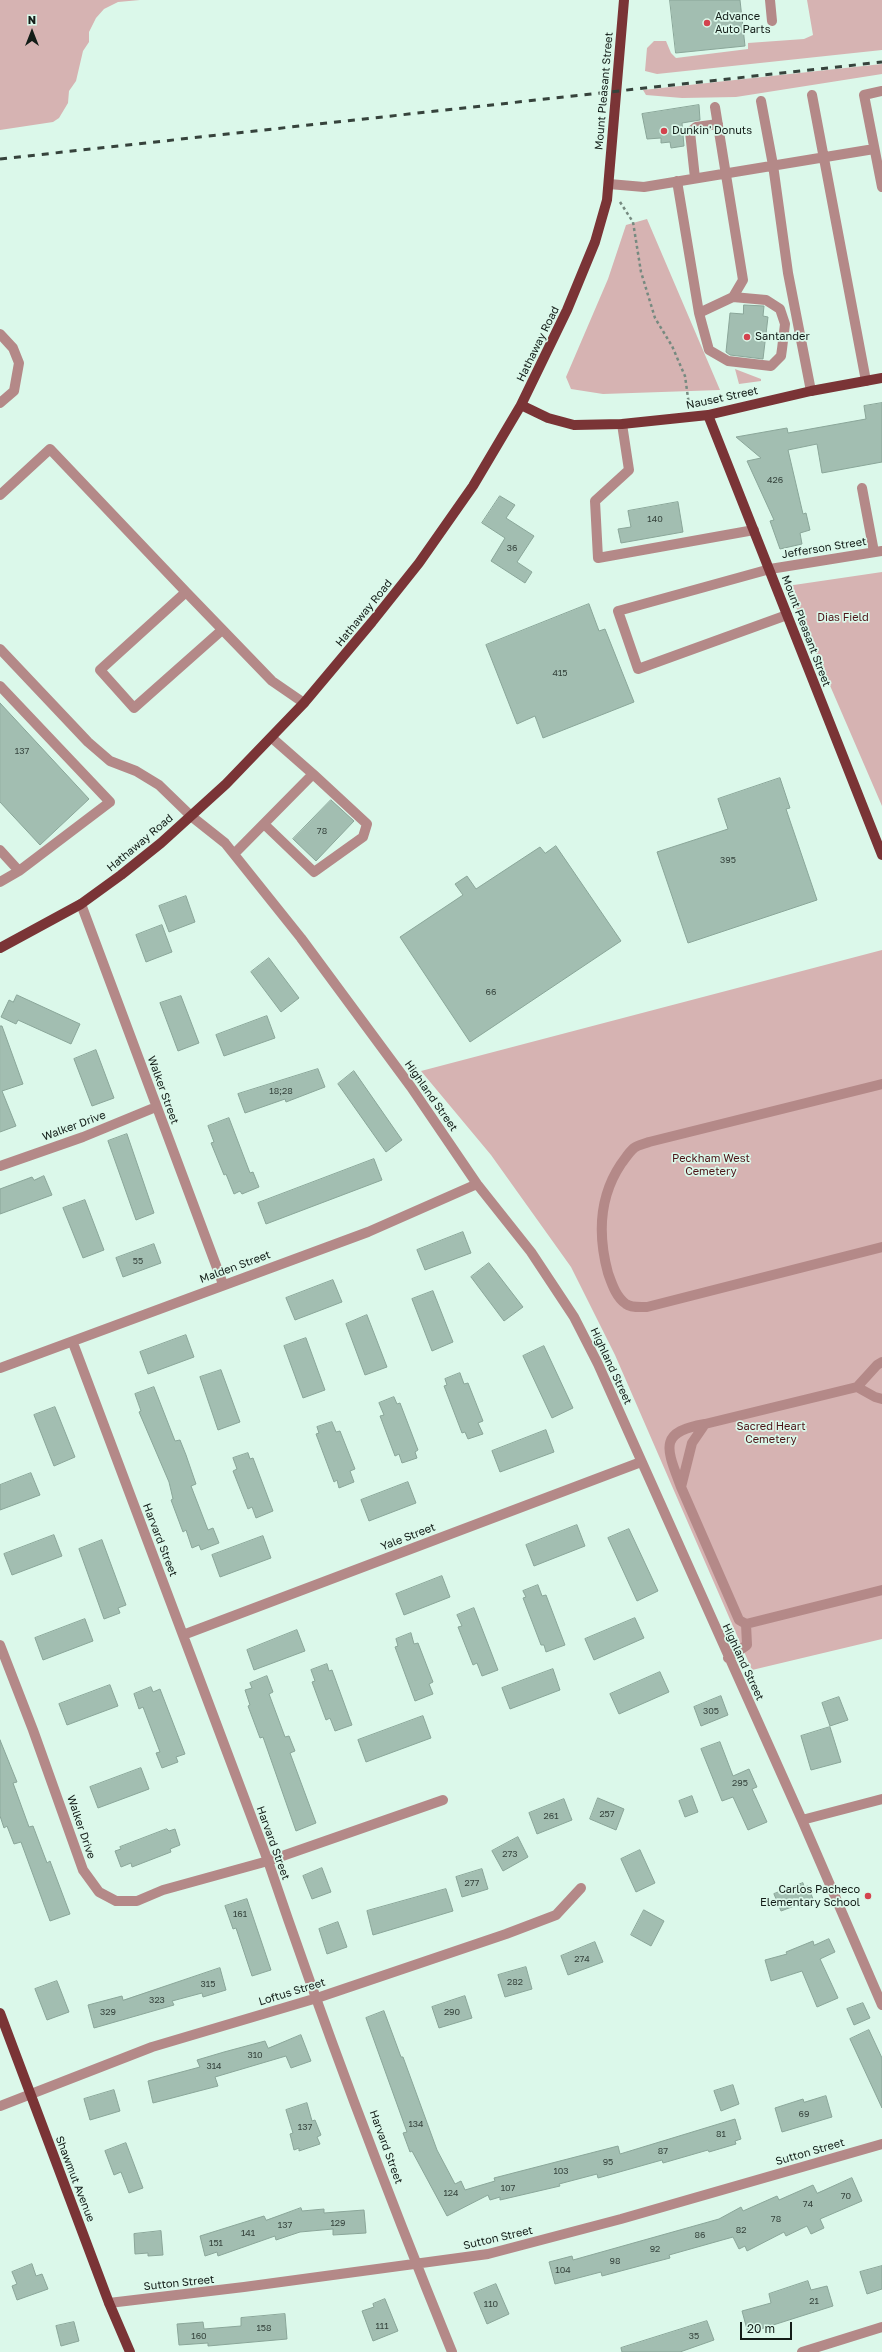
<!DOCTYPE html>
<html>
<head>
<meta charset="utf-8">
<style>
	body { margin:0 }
	#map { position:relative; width:882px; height:2352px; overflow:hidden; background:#dbf8ea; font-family:"Golos Text",sans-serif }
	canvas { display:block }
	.north { position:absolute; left:12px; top:12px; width:40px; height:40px; -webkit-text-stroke:3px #dbf8ea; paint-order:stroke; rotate:0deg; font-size:11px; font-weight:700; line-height:16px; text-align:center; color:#131d18 }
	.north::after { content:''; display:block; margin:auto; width:14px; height:18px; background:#131d18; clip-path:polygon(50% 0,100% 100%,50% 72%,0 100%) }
	.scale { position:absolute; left:740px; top:2322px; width:52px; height:18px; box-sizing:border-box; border:2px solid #131d18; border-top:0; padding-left:5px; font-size:12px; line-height:14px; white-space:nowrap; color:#131d18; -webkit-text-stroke:3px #dbf8ea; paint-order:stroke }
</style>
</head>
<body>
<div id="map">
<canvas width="882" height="2352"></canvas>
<div class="north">N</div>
<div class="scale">20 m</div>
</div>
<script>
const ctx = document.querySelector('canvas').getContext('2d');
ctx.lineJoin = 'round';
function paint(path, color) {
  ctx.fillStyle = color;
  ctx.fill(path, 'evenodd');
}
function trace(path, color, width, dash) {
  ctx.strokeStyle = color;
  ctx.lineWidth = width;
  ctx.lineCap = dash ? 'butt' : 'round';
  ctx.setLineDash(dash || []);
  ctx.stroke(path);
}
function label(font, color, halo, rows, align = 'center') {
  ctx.font = font + ' "Golos Text",sans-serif';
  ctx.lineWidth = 3.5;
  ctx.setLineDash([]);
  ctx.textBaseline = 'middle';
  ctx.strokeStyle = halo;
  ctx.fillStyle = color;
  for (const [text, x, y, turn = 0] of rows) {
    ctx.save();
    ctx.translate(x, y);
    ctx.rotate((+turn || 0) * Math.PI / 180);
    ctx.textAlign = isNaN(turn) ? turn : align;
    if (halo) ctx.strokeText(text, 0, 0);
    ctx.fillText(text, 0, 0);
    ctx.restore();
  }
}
paint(new Path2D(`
	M0,0H140L118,2L104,9L96,18L89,32V42L83,51L76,81L69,91L68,103L59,118L53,122L0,130Z
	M807,0H882V50L657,74L645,71L647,48L654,41H666L671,53L676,58L748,49V43L804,39L813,35Z
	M882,64V74L736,97L682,98L646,95L643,90Z
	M647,219L720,390L603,394L571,389L566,377L608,279L626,225Z
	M735,369L761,379V381L739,384Z
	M882,572V806L787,586Z
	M882,950V1639L752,1670L615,1355L571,1267L491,1155L421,1071Z`), '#d6b3b2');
const building = new Path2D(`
	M670,0H740L745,46L676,53Z
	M699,105L700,120L682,123L684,146L671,148L670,142L661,143V138L647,139L642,114Z
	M744,305L764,306L763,316L768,317L763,359L730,355L726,352L730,313L743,314Z
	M882,403V462L822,473L817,444L788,450L803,514L806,513L810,530L800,533L802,544L780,549L770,521L774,520L747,461L761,458L736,437L787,428L788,433L866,419L864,406Z
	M500,496L515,505L506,518L534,536L517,562L532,572L525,583L491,561L505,538L482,523Z
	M678,502L683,532L621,543L618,529L631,527L628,511Z
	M589,604L599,631L605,629L634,702L543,738L535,716L517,724L486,645Z
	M0,703L89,799L40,845L0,802Z
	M780,778L790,808L786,809L817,900L688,943L657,852L728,829L718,799Z
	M331,800L354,821L316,861L293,839Z
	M556,846L621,941L470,1042L400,937L463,895L455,884L467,876L476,889L540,847L545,853Z
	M186,896L195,922L169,932L159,906Z
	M162,925L172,952L146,962L136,935Z
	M269,958L299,998L281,1012L251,972Z
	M17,995L80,1024L71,1044L18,1020L16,1024L1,1017L9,1000L13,1002Z
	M181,996L199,1043L178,1051L160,1003Z
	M267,1016L275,1038L224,1056L216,1035Z
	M0,1026H2L23,1084L2,1091L16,1126L0,1132Z
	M96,1050L114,1098L92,1106L74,1059Z
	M318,1069L325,1087L286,1102L285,1099L245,1113L238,1094Z
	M354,1071L402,1140L386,1152L338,1084Z
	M229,1118L250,1173L253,1172L259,1187L242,1194L240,1191L234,1194L226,1174L224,1175L211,1143L214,1142L208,1126Z
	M127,1134L154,1213L136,1220L108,1141Z
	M374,1159L382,1180L266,1224L258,1203Z
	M44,1176L52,1195L0,1214V1189L32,1177L34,1180Z
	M85,1200L104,1250L83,1258L63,1208Z
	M463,1232L471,1253L425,1270L417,1250Z
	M154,1244L161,1263L123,1277L116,1258Z
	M489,1263L523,1307L504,1321L471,1277Z
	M333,1280L342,1302L295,1320L286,1298Z
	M433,1291L453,1342L432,1351L412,1299Z
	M367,1315L387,1367L365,1375L346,1324Z
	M186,1335L194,1357L148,1374L140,1352Z
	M306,1338L325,1390L303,1398L284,1346Z
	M544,1346L573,1408L552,1418L523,1356Z
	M221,1370L240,1422L218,1430L200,1377Z
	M460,1373L464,1384L468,1383L483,1421L478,1423L483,1434L468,1439L465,1432L462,1433L444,1386L447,1385L445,1379Z
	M154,1387L175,1441L180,1440L186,1455L196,1484L191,1486L208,1530L213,1528L219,1543L201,1550L199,1545L192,1548L186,1530L183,1532L171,1500L173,1499L169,1482L139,1412L141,1411L135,1394Z
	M394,1397L397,1404L400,1403L418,1450L415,1452L417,1458L402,1463L399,1454L395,1456L380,1416L384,1415L379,1403Z
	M55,1407L75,1457L54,1466L34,1415Z
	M332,1422L336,1432L340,1431L355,1469L350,1471L354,1482L339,1488L337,1480L334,1482L316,1434L319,1433L317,1427Z
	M546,1430L554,1452L500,1472L492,1451Z
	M248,1453L250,1459L253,1458L273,1511L256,1518L252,1507L248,1509L233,1471L237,1469L233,1458Z
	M31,1473L40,1495L0,1510V1485Z
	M408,1482L416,1503L369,1521L361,1500Z
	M577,1525L585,1546L534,1566L526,1545Z
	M629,1529L658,1591L637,1601L608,1538Z
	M54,1535L62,1556L12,1575L4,1554Z
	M263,1536L271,1558L220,1577L212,1555Z
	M102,1540L126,1605L118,1608L120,1613L104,1619L79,1549Z
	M442,1576L450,1597L404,1615L396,1594Z
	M538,1585L542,1596L546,1595L565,1645L546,1652L544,1645H541L523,1598L526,1597L523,1591Z
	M474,1608L498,1670L482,1676L477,1663L473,1665L458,1627L462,1626L457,1615Z
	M635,1618L644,1638L594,1660L585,1639Z
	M85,1619L93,1641L43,1660L35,1638Z
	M297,1630L305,1651L254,1670L247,1650Z
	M411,1633L414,1644L418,1643L433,1682L429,1684L433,1694L415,1701L395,1647L398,1646L396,1639Z
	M327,1664L329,1671L332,1670L352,1725L335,1731L330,1718L326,1720L312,1682L315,1681L311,1670Z
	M553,1669L560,1690L510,1709L502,1688Z
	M660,1672L669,1692L619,1714L610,1694Z
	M267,1676L273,1692L269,1694L285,1737L289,1736L295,1751L290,1753L316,1823L296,1831L263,1737L260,1738L248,1706L250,1705L245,1690L252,1688L250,1683Z
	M110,1685L118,1706L67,1725L59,1704Z
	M151,1687L153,1692L160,1689L185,1754L176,1757L178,1762L162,1768L156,1753L160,1752L143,1707L139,1709L134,1694Z
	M721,1696L728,1715L701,1726L694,1707Z
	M839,1697L848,1720L830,1726L822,1703Z
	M423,1716L431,1738L366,1762L358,1740Z
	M830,1727L841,1762L811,1770L801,1736Z
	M0,1740L17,1782L13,1783L29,1827L33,1826L47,1863L50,1861L70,1914L50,1921L21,1842L14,1844L7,1826L4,1828L0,1816Z
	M720,1742L733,1776L749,1769L757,1787L752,1789L767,1822L748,1830L733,1797L722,1801L701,1749Z
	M141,1768L149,1789L98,1808L90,1787Z
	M692,1796L698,1812L685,1817L679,1801Z
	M598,1798L624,1809L616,1830L590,1819Z
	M564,1799L572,1820L537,1834L529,1813Z
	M167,1829L169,1831L175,1829L180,1845L170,1849L171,1852L132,1867L131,1863L121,1867L115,1851L121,1849L120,1847Z
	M518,1837L528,1857L503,1871L492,1851Z
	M640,1850L655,1883L636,1892L621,1859Z
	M322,1868L331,1892L312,1899L303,1876Z
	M482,1869L488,1889L462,1897L456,1877Z
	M803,1883L804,1887L808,1886L813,1899L781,1911L774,1894Z
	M446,1889L453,1911L373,1935L367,1911Z
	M247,1899L271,1970L252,1976L236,1928L233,1929L225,1906Z
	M644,1910L664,1921L651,1946L631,1935Z
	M338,1922L347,1947L327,1954L319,1929Z
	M829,1939L835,1952L820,1959L838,1998L817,2007L802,1971L771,1981L765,1960L787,1954L786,1952L813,1941L814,1945Z
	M595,1942L603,1962L568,1975L561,1956Z
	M526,1967L532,1989L505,1997L498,1975Z
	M220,1968L226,1990L203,1997L202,1993L172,2001L174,2005L94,2028L88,2005L122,1996L123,2000Z
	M57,1981L69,2012L47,2020L35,1989Z
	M465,1996L472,2018L439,2028L432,2007Z
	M863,2003L870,2018L854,2025L847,2009Z
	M384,2011L401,2057H403L437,2150L455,2184L461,2181L465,2190L495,2181L494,2178L618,2146L620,2154L735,2119L741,2139L735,2141L736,2144L709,2152L708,2150L663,2163L662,2160L598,2178L597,2174L559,2184L560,2186L500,2200V2197L490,2200L488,2195L447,2216L412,2151L410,2152L403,2133L407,2132L366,2018Z
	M869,2030L882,2058V2108L850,2039Z
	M301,2035L311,2061L291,2068L286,2056L215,2077L218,2086L153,2103L148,2081L200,2067L197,2060L224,2052L265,2041L268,2048Z
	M733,2085L739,2104L721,2111L714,2091Z
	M114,2090L120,2111L90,2120L84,2099Z
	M826,2096L832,2117L782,2132L775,2108L803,2099L804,2102Z
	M307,2103L312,2121L315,2120L321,2135L317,2137L320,2144L299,2151V2148L294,2150L290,2134L293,2133L286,2110Z
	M126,2143L143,2188L129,2193L121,2172L114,2175L105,2151Z
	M852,2178L862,2201L820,2219L824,2228L811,2234L807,2226L786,2236L784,2232L747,2251L745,2246L739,2249L733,2237L669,2255L670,2258L647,2264L602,2276L601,2272L555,2284L549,2262L572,2256L573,2260L719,2219L741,2207L743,2211L777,2196L779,2200L813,2185L817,2193Z
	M301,2208L302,2211L324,2209V2213L364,2210L366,2233L333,2235V2229L300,2232L276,2240L275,2236L218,2256L217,2252L205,2256L200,2236L264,2216L266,2220Z
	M161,2231L163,2255L148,2256V2253L135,2254L134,2234Z
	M32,2264L36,2276L42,2274L48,2289L17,2300L12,2286L17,2284L12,2272Z
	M882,2266V2289L867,2294L860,2272Z
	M808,2281L811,2290L827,2286L833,2306L748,2333L742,2311L771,2303L769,2294Z
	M496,2284L509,2314L487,2324L474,2293Z
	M385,2299L398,2331L373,2341L362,2311L374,2307L373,2304Z
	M285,2314L287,2339L208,2346V2343L179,2345L177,2324L203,2322L204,2329L241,2326V2318Z
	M707,2321L714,2340L680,2352H622L621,2348Z
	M74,2322L79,2341L61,2346L56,2326Z`);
paint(building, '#a2beb1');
trace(building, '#8aa699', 1);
trace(new Path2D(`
	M620,202L633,222L641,272L655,318L672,346L685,376L689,405`), '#768a80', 2.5, [3, 3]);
trace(new Path2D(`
	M770,0L772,21
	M882,91L864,95L882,187
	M812,95L866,381
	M761,101L773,165L788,273L811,391
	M695,178L690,132L696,127L718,124
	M677,181L699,313L709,350L728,361L771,366L781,356L782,349L785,324L780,309L766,300L733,297
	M609,184L644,187L874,149
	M699,313L733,297L743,280L715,107
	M0,334L13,348L19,363L14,391L0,403
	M622,424L629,470L595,501L598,558L754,530
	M862,488L874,552
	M0,495L50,449L186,592
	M787,615L638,669L618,611L770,569L882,551
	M222,630L134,708L100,670L186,592L272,681L304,703
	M0,649L88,742L110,761L136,771L159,785L191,816L225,843L301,938L411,1087L477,1184L531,1252L574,1317L598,1364L802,1820L882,2005
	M0,686L110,802L19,871
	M264,824L314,872L363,837L367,824L313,774
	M0,850L19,871L0,882
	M234,854L313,774L272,738
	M81,904L223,1284
	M882,1084L649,1142C644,1144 638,1145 634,1148C629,1152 625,1159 621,1164C599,1197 598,1236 608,1273C612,1284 616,1297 626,1304C631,1308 641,1307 647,1307L882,1247
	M0,1166L83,1137L156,1107
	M73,1343L268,1861C324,2026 386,2190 452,2352
	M0,1368L368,1232L477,1184
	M857,1387L875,1397L882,1399
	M705,1424L857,1387L877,1365L882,1362
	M681,1487C667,1449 657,1432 705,1424L692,1443L681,1487L739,1620L746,1624L747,1645L728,1658
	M746,1624L882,1590
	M183,1635L641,1462
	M0,1645L33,1730L83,1870L99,1892L116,1901H137L163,1890L268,1861L443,1800
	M802,1820L882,1799
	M0,2106L152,2047L317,1998L506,1934L556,1915L581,1888
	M109,2303L244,2287L488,2254L621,2219L882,2144
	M802,2352L882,2327`), '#b48988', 10);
trace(new Path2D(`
	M521,405L548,418L574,425L622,424L708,415L811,391L882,378
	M708,415L882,855
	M0,948L81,904L121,875L161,843L226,784L304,703L372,622L419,563L473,486L521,405L567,310L595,242L607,200L624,0
	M0,2013L109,2303L130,2352`), '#7a3436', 10);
trace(new Path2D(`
	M0,159L882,62`), '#36433c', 3, [7, 7]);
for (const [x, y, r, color] of [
	[707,23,4,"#d3434e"],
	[664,131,4,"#d3434e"],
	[747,337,4,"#d3434e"],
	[868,1896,4,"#d3434e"]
]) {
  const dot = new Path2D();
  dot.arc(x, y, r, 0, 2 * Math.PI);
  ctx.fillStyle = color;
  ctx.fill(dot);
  trace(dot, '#dbf8ea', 1.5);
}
label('9px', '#37453e', null, [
	["426",775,480],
	["140",655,519],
	["36",512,548],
	["415",560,673],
	["137",22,751],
	["78",322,831],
	["395",728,860],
	["66",491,992],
	["18;28",281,1091],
	["55",138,1261],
	["305",711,1711],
	["295",740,1783],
	["257",607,1814],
	["261",551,1816],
	["273",510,1854],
	["277",472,1883],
	["161",240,1914],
	["274",582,1959],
	["282",515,1982],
	["315",208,1984],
	["323",157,2000],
	["329",108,2012],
	["290",452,2012],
	["310",255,2055],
	["314",214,2066],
	["69",804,2114],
	["134",416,2124],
	["137",305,2127],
	["81",721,2134],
	["87",663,2151],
	["95",608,2162],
	["103",561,2171],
	["107",508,2188],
	["124",451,2193],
	["70",846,2196],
	["74",808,2204],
	["78",776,2219],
	["129",338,2223],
	["137",285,2225],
	["82",741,2230],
	["141",248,2233],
	["86",700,2235],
	["151",216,2243],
	["92",655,2249],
	["98",615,2261],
	["104",563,2270],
	["21",814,2301],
	["110",491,2304],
	["111",382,2326],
	["158",264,2328],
	["160",199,2336],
	["35",694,2336]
]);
label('11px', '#131d18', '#dbf8ea', [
	["Advance",715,17],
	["Auto Parts",715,30],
	["Dunkin' Donuts",672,131],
	["Santander",755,337],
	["Carlos Pacheco",860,1890,"right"],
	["Elementary School",860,1903,"right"]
], 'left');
label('11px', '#131d18', '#dbf8ea', [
	["Mount Pleasant Street",604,91,-85],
	["Hathaway Road",538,344,-64],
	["Nauset Street",722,398,-12],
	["Jefferson Street",824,548,-9],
	["Hathaway Road",364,613,-51],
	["Mount Pleasant Street",806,631,69],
	["Hathaway Road",140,843,-40],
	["Walker Street",163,1090,70],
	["Highland Street",431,1096,55],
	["Walker Drive",74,1126,-20],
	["Malden Street",235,1267,-20],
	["Highland Street",611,1366,65],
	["Yale Street",408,1537,-21],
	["Harvard Street",160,1540,69],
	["Highland Street",743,1662,65],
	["Walker Drive",81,1827,71],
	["Harvard Street",273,1843,70],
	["Loftus Street",292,1992,-17],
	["Harvard Street",386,2147,70],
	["Sutton Street",810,2152,-16],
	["Shawmut Avenue",75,2179,69],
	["Sutton Street",498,2238,-13],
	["Sutton Street",179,2283,-6]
]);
label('11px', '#4d1418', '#dbf8ea', [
	["Dias Field",843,618],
	["Peckham West",711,1159],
	["Cemetery",711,1172],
	["Sacred Heart",771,1427],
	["Cemetery",771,1440]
]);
</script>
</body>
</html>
